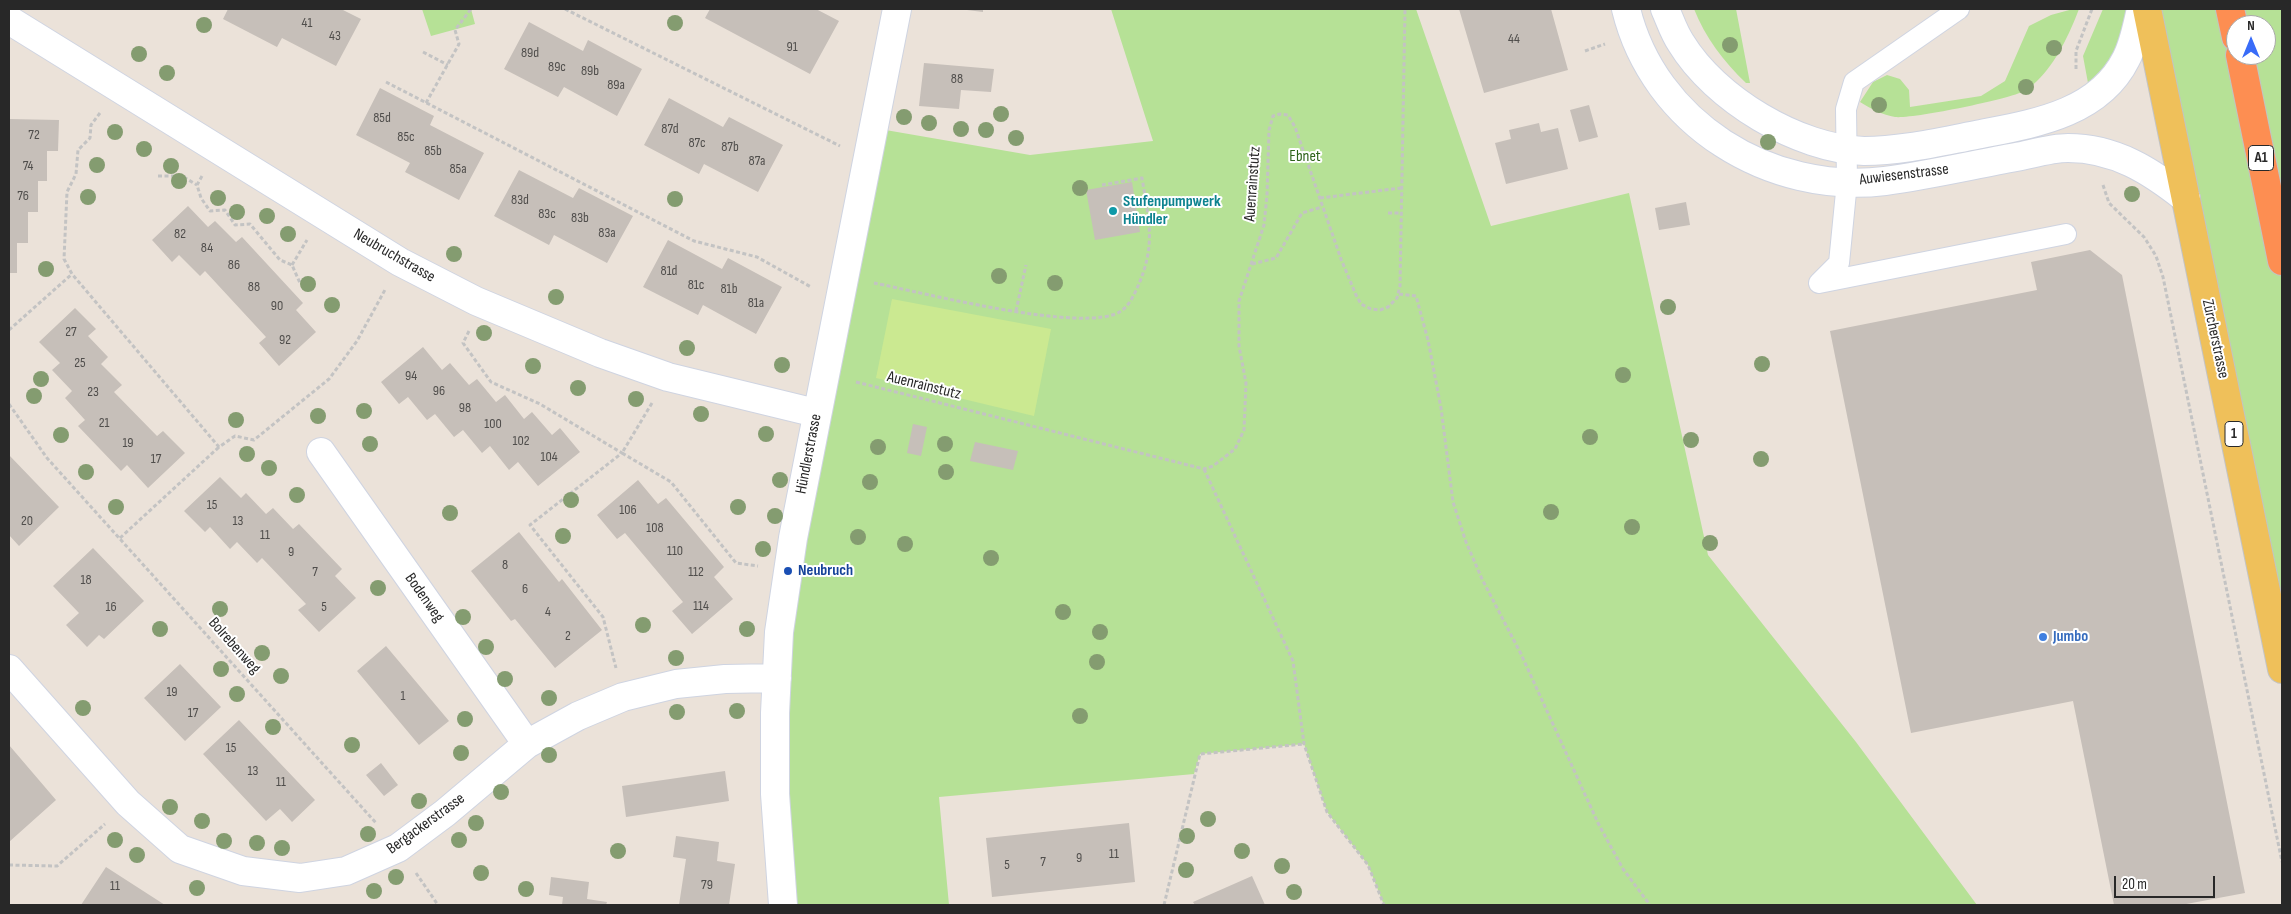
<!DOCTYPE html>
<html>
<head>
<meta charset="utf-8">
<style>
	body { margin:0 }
	#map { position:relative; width:2291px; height:914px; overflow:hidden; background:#ebe2d9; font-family:"Sofia Sans Condensed",sans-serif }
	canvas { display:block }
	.frame { position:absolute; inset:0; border:10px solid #282828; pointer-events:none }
	.north { position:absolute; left:2226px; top:15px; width:50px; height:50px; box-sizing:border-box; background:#fff; border:1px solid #a9a9a9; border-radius:50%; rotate:0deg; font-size:14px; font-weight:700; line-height:20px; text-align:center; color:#282828 }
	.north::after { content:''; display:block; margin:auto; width:18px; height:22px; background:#396cf8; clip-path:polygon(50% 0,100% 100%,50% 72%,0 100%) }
	.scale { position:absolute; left:2114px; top:876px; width:101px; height:22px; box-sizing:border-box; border:2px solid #282828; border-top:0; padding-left:6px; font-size:15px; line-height:18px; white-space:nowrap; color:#282828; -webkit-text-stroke:4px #fff; paint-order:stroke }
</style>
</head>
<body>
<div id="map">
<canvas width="2291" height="914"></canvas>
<div class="frame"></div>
<div class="north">N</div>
<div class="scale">20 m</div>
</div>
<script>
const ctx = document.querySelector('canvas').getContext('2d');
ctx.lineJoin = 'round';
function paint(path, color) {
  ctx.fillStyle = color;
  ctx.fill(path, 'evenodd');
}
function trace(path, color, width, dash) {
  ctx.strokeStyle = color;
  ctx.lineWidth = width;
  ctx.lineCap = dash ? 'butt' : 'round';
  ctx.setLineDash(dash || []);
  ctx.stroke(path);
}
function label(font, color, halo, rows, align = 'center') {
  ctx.font = font + ' "Sofia Sans Condensed",sans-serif';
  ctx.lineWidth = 4;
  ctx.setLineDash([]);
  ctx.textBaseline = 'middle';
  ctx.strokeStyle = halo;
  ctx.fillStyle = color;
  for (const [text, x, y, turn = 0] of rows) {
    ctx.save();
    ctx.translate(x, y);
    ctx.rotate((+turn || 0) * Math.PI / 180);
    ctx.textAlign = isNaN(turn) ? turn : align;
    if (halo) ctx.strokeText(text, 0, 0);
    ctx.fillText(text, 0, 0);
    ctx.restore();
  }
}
paint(new Path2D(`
	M422,9H471L475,24L431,36Z
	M1111,9H1416L1491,226L1629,193L1708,555L1856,742L1977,905H1384L1368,865L1327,812L1304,744L1200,754L1194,774L939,797L949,905H783L775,713L874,128L1030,155L1153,141Z
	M1694,9H1736L1750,83H1746C1724,62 1705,37 1694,9Z
	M2073,9H2079C2070,33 2056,63 2037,81C2033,85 2027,89 2022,92C2004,100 1913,119 1895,117C1883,115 1871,109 1860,102L1873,82L1887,75L1900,79L1909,90L1910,107L1981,96L2005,81L2029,26L2051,15Z
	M2103,9H2126C2124,38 2111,64 2088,83L2083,56Z
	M2147,9H2282V668ZM2236,25H2266V55H2236Z`), '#b6e196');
paint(new Path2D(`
	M892,299L1051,329L1034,416L876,378Z`), '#cbe991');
paint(new Path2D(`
	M228,9H341L361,19L336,66L282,38L277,47L223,19Z
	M710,9H816L839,21L810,74L705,18Z
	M959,9H983V12Z
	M1459,9H1551L1568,70L1484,93Z
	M529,22L583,51L588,40L642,69L617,116L564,87L558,97L504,69Z
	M924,63L994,69L991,92L961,90L959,109L919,106Z
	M380,88L434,116L430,125L484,153L459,200L405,172L410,163L356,135Z
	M669,98L723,127L729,117L783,145L758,192L704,164L699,174L644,145Z
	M1589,105L1598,137L1579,142L1570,110Z
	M9,119L59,120L58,151H47V181H38V212H28V243H17V273H9Z
	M1539,123L1541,132L1558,128L1568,169L1506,184L1495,143L1511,139L1509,130Z
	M519,170L573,198L579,188L633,216L607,263L554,235L549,245L494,216Z
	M1132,182L1140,232L1095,240L1086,190Z
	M1686,202L1690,225L1659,230L1655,208Z
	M188,206L208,227L215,221L236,242L242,237L303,303L296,310L316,332L279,366L259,343L266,337L205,271L200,276L179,255L172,262L152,240Z
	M668,240L722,269L728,258L782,287L756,334L703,305L698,315L643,287Z
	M2090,250L2122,275L2245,893L2181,905H2114L2073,701L1911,733L1830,331L2037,290L2031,262Z
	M75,308L96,329L88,336L108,357L101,364L122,385L114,392L157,436L163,431L185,453L148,488L127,465L121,471L78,426L85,420L65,398L72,391L52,370L60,363L39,342Z
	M423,347L442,370L450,363L469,385L477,379L496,402L505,395L524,419L532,412L552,435L560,428L580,452L538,486L518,462L509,470L490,446L482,453L463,430L454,437L435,414L427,420L408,397L399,404L381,382Z
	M913,424L927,427L921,456L907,453Z
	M975,442L1018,451L1013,470L970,461Z
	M9,455L59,507L19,546L9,535Z
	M220,477L241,498L246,493L266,514L273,508L293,529L299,524L342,569L335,576L356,598L319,632L298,610L306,604L262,558L257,563L237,542L230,549L210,527L205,532L184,511Z
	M638,480L658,504L666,498L724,567L714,577L733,599L692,634L672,611L683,602L625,533L617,539L597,515Z
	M519,532L559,582L562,579L602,630L555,668L515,619L511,621L471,571Z
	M93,548L144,601L104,639L99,635L87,647L66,625L79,613L53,586Z
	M386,646L449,721L419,745L357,671Z
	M180,664L221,707L185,741L144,698Z
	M239,720L315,800L292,822L280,809L266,821L203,754Z
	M9,745L56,800L9,842Z
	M381,763L398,785L384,796L366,775Z
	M725,771L729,801L626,817L622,786Z
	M1129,823L1135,882L992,897L986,838Z
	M676,836L719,842L717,861L735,864L729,905H679L686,859L673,857Z
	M106,867L165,905H81Z
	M1252,876L1265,905H1195L1193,902Z
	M551,877L589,882L587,899L607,902L606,905H562L563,897L549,895Z`), '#c6bfb9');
const service = new Path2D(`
	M1819,283L1839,263L1847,182L1846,109L1854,82L1959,9
	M1819,283L2066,234`);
const minor = new Path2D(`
	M9,20L400,262L476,301L600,353L668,377L816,413
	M321,452L527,744
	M9,669L128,803L180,849L243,871L300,878L346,871L398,848L445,813L527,744L578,716L623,697L676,684L725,679L777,678
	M783,905L775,794V713L779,632L793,538L897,9`);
const secondary = new Path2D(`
	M1626,9C1654,124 1770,195 1885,181C1929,175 1972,165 2016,157C2032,154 2051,148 2068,148C2115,148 2151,171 2186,199
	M1665,9C1670,20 1674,33 1681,43C1715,99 1798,149 1864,151C1902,151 1939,142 1976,135C2031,124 2098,115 2126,59C2134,44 2137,26 2141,9`);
const primary = new Path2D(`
	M2147,9L2282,669`);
const motorway = new Path2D(`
	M2230,9L2236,37
	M2240,55L2282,261`);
trace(service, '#cfd4e1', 22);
trace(minor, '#cfd4e1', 30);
trace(secondary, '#cfd4e1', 30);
trace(primary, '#c3c3c3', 30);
trace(motorway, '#c3c3c3', 30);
trace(new Path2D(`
	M565,9L840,146
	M1585,51L1605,44
	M423,52L448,65
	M2076,69V51L2092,9
	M386,82L694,241L757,257L811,287
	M426,103L459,44L455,30L471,9
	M100,113L91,125L90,138L78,150L76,174L67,192L64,259L72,274L219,447L235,436L254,440L329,379L357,341L386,288
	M158,176H182L197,185
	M202,176L197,185L201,198L210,211L225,210L235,225L250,224L280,260L292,265L300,283
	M2103,185L2109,203L2144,237L2156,256L2163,277L2282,862
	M1320,198L1401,188
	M1388,213H1401
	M1252,264L1276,258L1302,213L1322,207
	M292,265L307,240
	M874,283C921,292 1086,335 1121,311C1129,306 1134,295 1138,286C1156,245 1149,221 1142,178L1102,185
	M1399,294L1416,296L1428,340L1441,408L1453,502L1466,542L1482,579L1521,654L1598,823L1623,869L1650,905
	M1016,311L1026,265
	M9,330L72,274
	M469,331L463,343L491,382L540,404L622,453L530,525L603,617L616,668
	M856,382L1204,469L1213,466L1235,449L1244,430L1246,383L1239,346V301L1264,225L1267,195L1269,130L1273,116L1280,114L1288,115L1295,127L1341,259L1356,295L1361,304L1371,309L1380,310L1388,307L1397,298L1400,286L1405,9
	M652,403L622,453L671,482L736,563L758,566
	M9,404L47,458L376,823
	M1204,469L1293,661L1304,744L1327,812L1368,865L1384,905
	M120,538L219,447
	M9,865L57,866L105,824
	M416,873L438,905
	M1164,905L1200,754L1304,744`), '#c3c3c3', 3, [4, 2.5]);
trace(service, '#fff', 20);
trace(minor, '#fff', 28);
trace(secondary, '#fff', 28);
trace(primary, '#efc05a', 28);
trace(motorway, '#fd8e52', 28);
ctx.fillStyle = '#849c70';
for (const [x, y] of [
	[675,23],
	[204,25],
	[1730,45],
	[2054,48],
	[139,54],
	[167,73],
	[2026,87],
	[1879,105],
	[1001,114],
	[904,117],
	[929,123],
	[961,129],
	[986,130],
	[115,132],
	[1016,138],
	[1768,142],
	[144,149],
	[97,165],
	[171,166],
	[179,181],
	[1080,188],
	[2132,194],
	[88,197],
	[218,198],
	[675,199],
	[237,212],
	[267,216],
	[288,234],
	[454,254],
	[46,269],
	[999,276],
	[1055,283],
	[308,284],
	[556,297],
	[332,305],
	[1668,307],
	[484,333],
	[687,348],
	[1762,364],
	[782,365],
	[533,366],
	[1623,375],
	[41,379],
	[578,388],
	[34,396],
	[636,399],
	[364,411],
	[701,414],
	[318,416],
	[236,420],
	[766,434],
	[61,435],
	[1590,437],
	[1691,440],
	[370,444],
	[945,444],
	[878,447],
	[247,454],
	[1761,459],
	[269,468],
	[86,472],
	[946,472],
	[780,480],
	[870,482],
	[297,495],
	[571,500],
	[116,507],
	[738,507],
	[1551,512],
	[450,513],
	[775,516],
	[1632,527],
	[563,536],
	[858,537],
	[1710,543],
	[905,544],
	[763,549],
	[991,558],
	[378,588],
	[220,609],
	[1063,612],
	[463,617],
	[643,625],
	[160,629],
	[747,629],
	[1100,632],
	[486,647],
	[262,653],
	[676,658],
	[1097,662],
	[221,669],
	[281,676],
	[505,679],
	[237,694],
	[549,698],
	[83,708],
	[737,711],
	[677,712],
	[1080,716],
	[465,719],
	[273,727],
	[352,745],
	[461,753],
	[549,755],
	[501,792],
	[419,801],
	[170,807],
	[1208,819],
	[202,821],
	[476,823],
	[368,834],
	[1187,836],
	[115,840],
	[459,840],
	[224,841],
	[257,843],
	[282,848],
	[618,851],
	[1242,851],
	[137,855],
	[1282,866],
	[1186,870],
	[481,873],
	[396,877],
	[197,888],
	[526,889],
	[374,891],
	[1294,892]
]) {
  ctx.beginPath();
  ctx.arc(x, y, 8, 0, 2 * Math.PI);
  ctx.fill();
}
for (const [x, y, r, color] of [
	[1113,211,5,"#0f9aa8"],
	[788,571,5,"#1a4fb4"],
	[2043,637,5,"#3f7fe0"]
]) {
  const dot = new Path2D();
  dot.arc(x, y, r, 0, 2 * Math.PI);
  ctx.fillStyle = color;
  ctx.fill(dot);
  trace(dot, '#fff', 2);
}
label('14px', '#504e4c', null, [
	["41",307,23],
	["43",335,36],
	["44",1514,39],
	["91",792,47],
	["89d",530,53],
	["89c",557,67],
	["89b",590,71],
	["88",957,79],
	["89a",616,85],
	["85d",382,118],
	["87d",670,129],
	["72",34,135],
	["85c",406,137],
	["87c",697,143],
	["87b",730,147],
	["85b",433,151],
	["87a",757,161],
	["74",28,166],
	["85a",458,169],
	["76",23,196],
	["83d",520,200],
	["83c",547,214],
	["83b",580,218],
	["83a",607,233],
	["82",180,234],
	["84",207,248],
	["86",234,265],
	["81d",669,271],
	["81c",696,285],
	["88",254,287],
	["81b",729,289],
	["81a",756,303],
	["90",277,306],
	["27",71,332],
	["92",285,340],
	["25",80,363],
	["94",411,376],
	["96",439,391],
	["23",93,392],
	["98",465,408],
	["21",104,423],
	["100",493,424],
	["102",521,441],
	["19",128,443],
	["104",549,457],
	["17",156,459],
	["15",212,505],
	["106",628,510],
	["20",27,521],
	["13",238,521],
	["108",655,528],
	["11",265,535],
	["110",675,551],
	["9",291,552],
	["8",505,565],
	["7",315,572],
	["112",696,572],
	["18",86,580],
	["6",525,589],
	["114",701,606],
	["16",111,607],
	["5",324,607],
	["4",548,612],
	["2",568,636],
	["19",172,692],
	["1",403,696],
	["17",193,713],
	["15",231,748],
	["13",253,771],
	["11",281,782],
	["11",1114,854],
	["9",1079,858],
	["7",1043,862],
	["5",1007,865],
	["79",707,885],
	["11",115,886]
]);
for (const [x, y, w] of [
	[2261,158,25],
	[2234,434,18]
]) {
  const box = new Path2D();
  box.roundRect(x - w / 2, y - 12.5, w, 25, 4);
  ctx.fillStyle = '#fff';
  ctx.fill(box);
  trace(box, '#282828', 1);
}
label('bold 15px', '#282828', null, [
	["A1",2261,158],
	["1",2234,434]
]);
label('16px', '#2f631a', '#fff', [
	["Ebnet",1305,157]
]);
label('16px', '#282828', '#fff', [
	["Auwiesenstrasse",1904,175,-7],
	["Auenrainstutz",1253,184,-86],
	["Neubruchstrasse",394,256,30],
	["Zürcherstrasse",2215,339,78],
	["Auenrainstutz",924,386,14],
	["Hündlerstrasse",809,454,-79],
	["Bodenweg",424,598,55],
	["Bolrebenweg",234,646,48],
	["Bergackerstrasse",426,824,-36]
]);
label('bold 16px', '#0d838f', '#fff', [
	["Stufenpumpwerk",1123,202],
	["Hündler",1123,220]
], 'left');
label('bold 16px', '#164399', '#fff', [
	["Neubruch",798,571]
], 'left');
label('bold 16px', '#366cbe', '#fff', [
	["Jumbo",2053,637]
], 'left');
</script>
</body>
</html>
